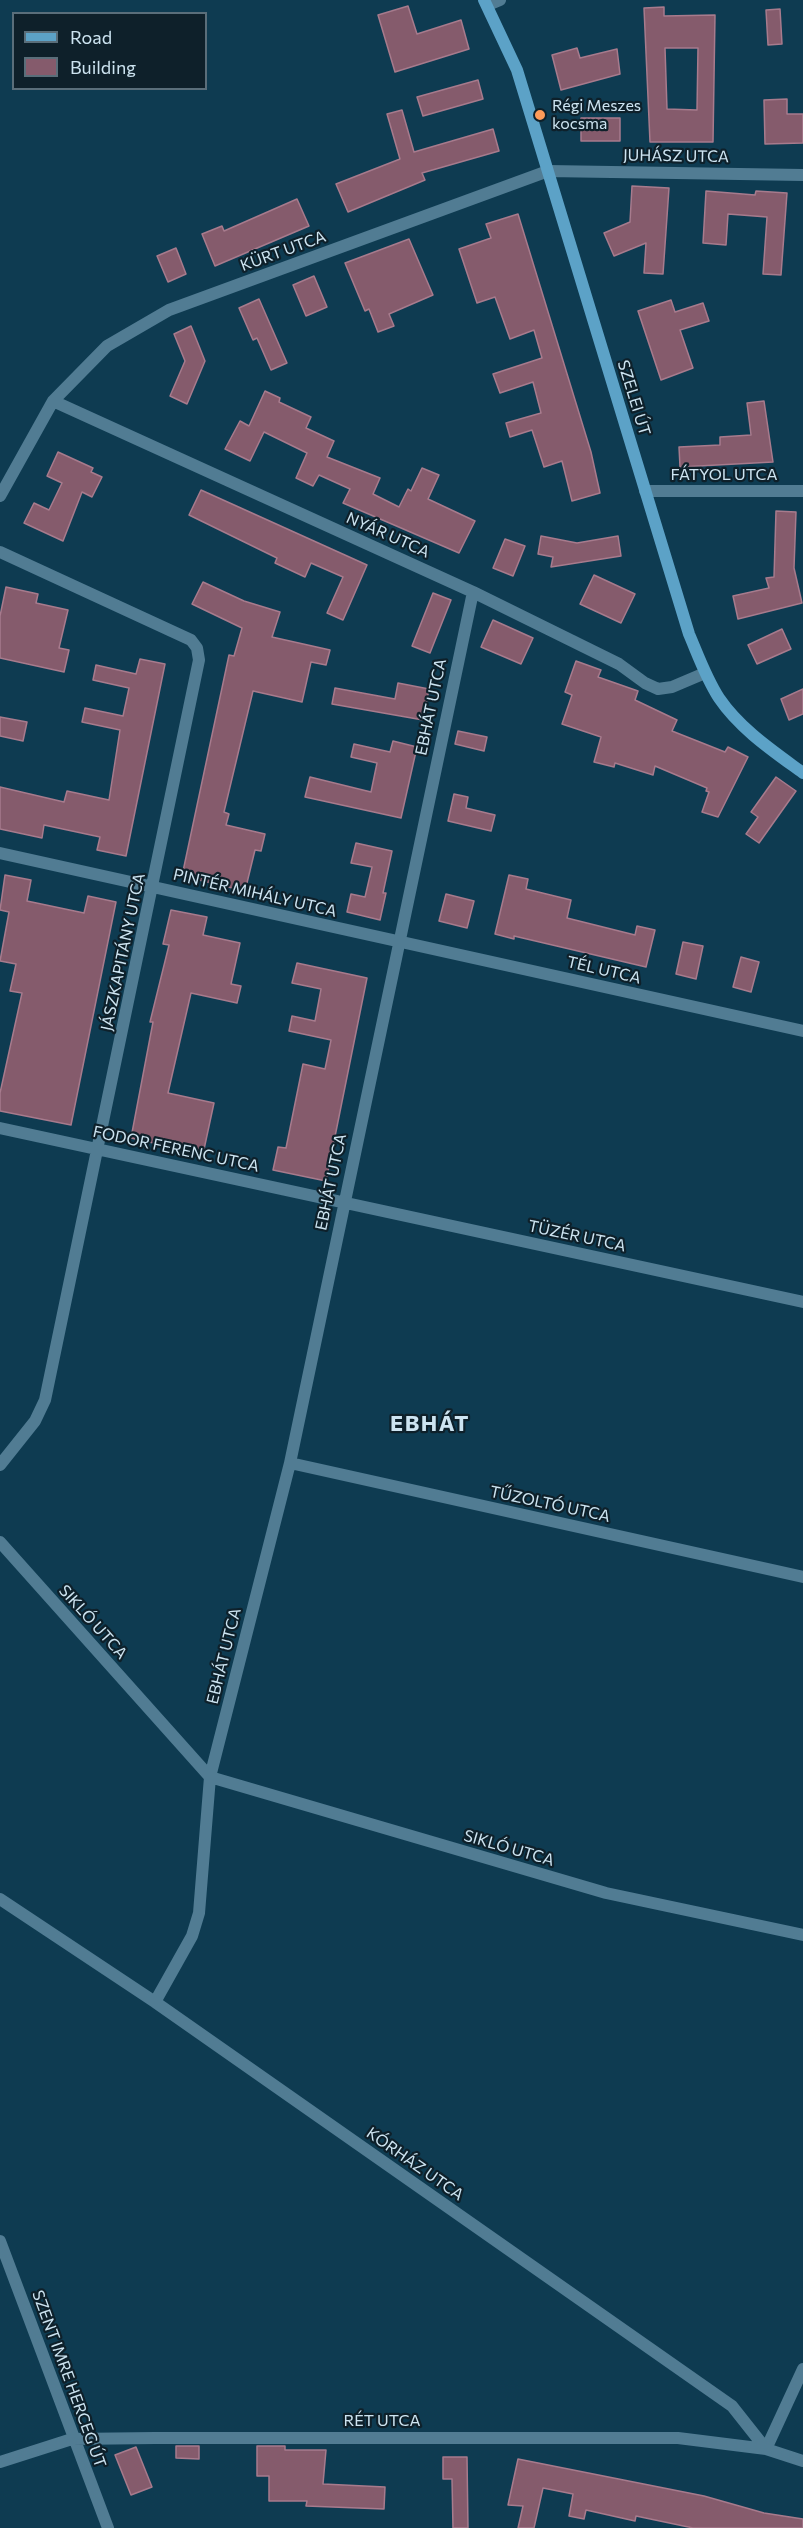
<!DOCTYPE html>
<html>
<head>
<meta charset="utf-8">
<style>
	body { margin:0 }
	#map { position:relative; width:803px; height:2528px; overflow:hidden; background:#0e3b51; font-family:Commissioner,sans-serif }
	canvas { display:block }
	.legend { position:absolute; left:12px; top:12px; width:195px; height:78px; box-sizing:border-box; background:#0e202a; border:2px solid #5a6e7a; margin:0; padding:8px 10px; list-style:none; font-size:18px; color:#cde4f1 }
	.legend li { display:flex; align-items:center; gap:12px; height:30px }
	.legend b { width:30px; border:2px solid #5a6e7a }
</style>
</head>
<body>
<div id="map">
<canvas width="803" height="2528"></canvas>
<ul class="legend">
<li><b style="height:8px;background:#5ca2c7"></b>Road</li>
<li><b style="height:16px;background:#855b6c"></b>Building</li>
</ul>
</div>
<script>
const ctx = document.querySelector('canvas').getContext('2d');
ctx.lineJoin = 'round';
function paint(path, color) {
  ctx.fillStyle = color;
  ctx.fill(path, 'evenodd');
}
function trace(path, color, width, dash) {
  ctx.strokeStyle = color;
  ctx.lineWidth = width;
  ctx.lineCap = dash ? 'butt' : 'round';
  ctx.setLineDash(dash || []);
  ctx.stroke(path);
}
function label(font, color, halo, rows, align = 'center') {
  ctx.font = font + ' Commissioner,sans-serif';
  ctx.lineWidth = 4.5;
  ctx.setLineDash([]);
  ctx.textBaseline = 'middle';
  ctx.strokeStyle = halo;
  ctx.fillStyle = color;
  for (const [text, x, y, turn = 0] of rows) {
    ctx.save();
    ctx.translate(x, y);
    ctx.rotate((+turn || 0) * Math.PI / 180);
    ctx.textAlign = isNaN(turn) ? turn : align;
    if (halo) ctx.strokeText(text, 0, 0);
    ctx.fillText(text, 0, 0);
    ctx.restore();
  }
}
const building = new Path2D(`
	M408,6L417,34L461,20L469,49L395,72L378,15Z
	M664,7V16L715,15L713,142H650L644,8ZM665,48H698L697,110L667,109Z
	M780,9L782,44L768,45L766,10Z
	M577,48L580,58L617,49L620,74L561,90L552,55Z
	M478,80L483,99L423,116L417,97Z
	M787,99V114H803V143L765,144L764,100Z
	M402,110L414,152L493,129L499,151L422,173L425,180L348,212L336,184L400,159L387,114Z
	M581,118H620V141H581Z
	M632,186L669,188L663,274L644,273L646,243L614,256L604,233L630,222Z
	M706,191L755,195L756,191L787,193L781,275L763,274L767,217L728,214L726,245L703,243Z
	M297,199L309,226L215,266L202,234L222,226L224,231Z
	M518,214L591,452L600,493L572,501L562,461L544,467L532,430L510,437L506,423L541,413L533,382L500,393L493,374L542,358L534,330L510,339L495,297L477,303L459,249L491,238L486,224Z
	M409,239L433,295L389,314L394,326L378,332L369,309L365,311L345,263Z
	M176,248L186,274L168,282L157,256Z
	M314,276L327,307L306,316L293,285Z
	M259,299L287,363L271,370L257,338L253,340L239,308Z
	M671,300L675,312L703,303L709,321L680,330L693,368L661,380L638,311Z
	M191,326L205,361L187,404L170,396L185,361L174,334Z
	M265,391L280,398L279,402L311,417L306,428L334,441L327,457L380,478L373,494L399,507L408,489L411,491L422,468L439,475L428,499L475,521L459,553L343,503L350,489L319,475L313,486L296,478L307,453L264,432L250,461L225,449L240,421L249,426Z
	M764,401L773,462L680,467L679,447L720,445V437L751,435L747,403Z
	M58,452L93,468L91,472L102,477L92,497L82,492L63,541L24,523L34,503L49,510L62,483L47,476Z
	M201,490L367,565L343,620L327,613L343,577L311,563L305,577L275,563L277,558L189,515Z
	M776,511L796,512L794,568L802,603L738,619L733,596L769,588L766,578L774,577Z
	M541,536L577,543L618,536L621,556L551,567L553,557L538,554Z
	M505,539L525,546L513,576L493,568Z
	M594,575L635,594L621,623L580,604Z
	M203,582L244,601L280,612L272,637L330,650L326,665L311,662L302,702L253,691L224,812L229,814L226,825L265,834L261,851L255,850L245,891L182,876L229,655L234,656L242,628L192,604Z
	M6,587L38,594L36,603L68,610L59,648L69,650L64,672L0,658V616Z
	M433,593L451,600L430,653L412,646Z
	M493,620L533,638L521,664L481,647Z
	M782,629L791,649L757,664L748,645Z
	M140,659L165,664L126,856L97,850L100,837L44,825L42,838L0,829V787L64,802L67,791L109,800L120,730L82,722L85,708L123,716L129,688L93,680L96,665L136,674Z
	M576,661L601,670L598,677L638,691L635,700L677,720L672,731L725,752L728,747L748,757L718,817L702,812L709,792L706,791L707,788L655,766L653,775L615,763L614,767L594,762L601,737L562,724L572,695L565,692Z
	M398,683L429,689L423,720L332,704L335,688L395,699Z
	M803,689V714L789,720L781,699Z
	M0,717L27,722L23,741L0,736Z
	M458,731L487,737L484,751L455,744Z
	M393,741L417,747L401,818L305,797L310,777L371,792L377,763L351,757L354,744L390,752Z
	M776,777L796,791L759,843L746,834L758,817L751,812Z
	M454,794L468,797L466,808L495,815L491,831L448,821Z
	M356,843L392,851L383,893H386L380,920L347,912L351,894L365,897L372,867L351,863Z
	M5,875L31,880L27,901L84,913L88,896L116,902L71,1125L0,1111V1093L22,993L10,991L16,964L0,961L9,912L0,910Z
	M509,875L528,879L526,889L571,900L567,918L635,935L637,926L655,930L646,967L514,936V939L495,934Z
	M446,894L474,901L467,928L439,921Z
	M171,910L207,917L203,935L240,943L231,984L241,986L237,1003L191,993L168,1093L214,1103L203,1154L131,1138L153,1022H150L169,945L163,944Z
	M683,942L703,946L696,979L676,974Z
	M741,957L759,962L751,992L733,987Z
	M297,963L367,978L326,1181L273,1170L278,1147L286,1148L303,1064L325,1069L331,1040L289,1031L292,1016L315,1021L321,989L292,983Z
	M176,2446H199V2459L176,2458Z
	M257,2446H285V2450H326L323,2484L385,2487L384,2509L306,2506L307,2501H269V2476H257Z
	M136,2447L152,2487L131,2495L115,2455Z
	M443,2457H467L468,2528H453L452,2479H443Z
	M518,2459L704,2496L764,2513L803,2519V2528H693L636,2516L635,2521L586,2510L584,2519L569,2516L573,2494L543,2488L534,2528H518L523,2506L508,2505Z`);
paint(building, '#855b6c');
trace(building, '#a77b8d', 1.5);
trace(new Path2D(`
	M488,5L500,0
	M53,401L473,592L619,664L645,683L658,689L672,687L705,673
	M645,491H803
	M0,496L53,401L107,346L169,310L548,171L803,175
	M0,552L191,640L197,648L199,660L45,1400L35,1421L0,1465
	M473,592L290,1463L210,1777L606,1893L803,1935
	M0,853L803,1031
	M0,1128L803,1302
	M290,1463L803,1577
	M0,1542L210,1777L199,1913L192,1936L155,2002
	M0,1899L155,2002L732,2406L766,2449
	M0,2241L108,2528
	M766,2449L803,2369
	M0,2462L72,2439L155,2438H678L766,2449L803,2461`), '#517c93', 12);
trace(new Path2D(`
	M484,0L517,70L689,634C698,655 706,678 719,698C740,729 773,751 803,773`), '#5ca2c7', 12);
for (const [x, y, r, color] of [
	[540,115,6,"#fe9b59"]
]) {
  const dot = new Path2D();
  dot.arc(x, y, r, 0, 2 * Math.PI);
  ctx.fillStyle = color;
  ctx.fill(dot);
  trace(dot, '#0e202a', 2);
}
label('16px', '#cde4f1', '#0e202a', [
	["Régi Meszes",552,106],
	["kocsma",552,124]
], 'left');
label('16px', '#cde4f1', '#0e202a', [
	["JUHÁSZ UTCA",676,156,1],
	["KÜRT UTCA",283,251,-20],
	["SZELEI ÚT",634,398,73],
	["FÁTYOL UTCA",724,475],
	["NYÁR UTCA",388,535,24],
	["EBHÁT UTCA",431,707,-78],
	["PINTÉR MIHÁLY UTCA",255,893,13],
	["JÁSZKAPITÁNY UTCA",123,952,-78],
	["TÉL UTCA",604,970,13],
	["FODOR FERENC UTCA",176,1149,12],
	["EBHÁT UTCA",331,1182,-78],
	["TÜZÉR UTCA",577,1236,12],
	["TŰZOLTÓ UTCA",550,1504,12],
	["SIKLÓ UTCA",93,1622,48],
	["EBHÁT UTCA",224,1656,-76],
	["SIKLÓ UTCA",509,1848,16],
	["KÓRHÁZ UTCA",415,2164,35],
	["SZENT IMRE HERCEG ÚT",69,2379,70],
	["RÉT UTCA",382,2421]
]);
ctx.letterSpacing = '1.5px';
label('bold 22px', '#cde4f1', '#0e202a', [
	["EBHÁT",430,1424]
]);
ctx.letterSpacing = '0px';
</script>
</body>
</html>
